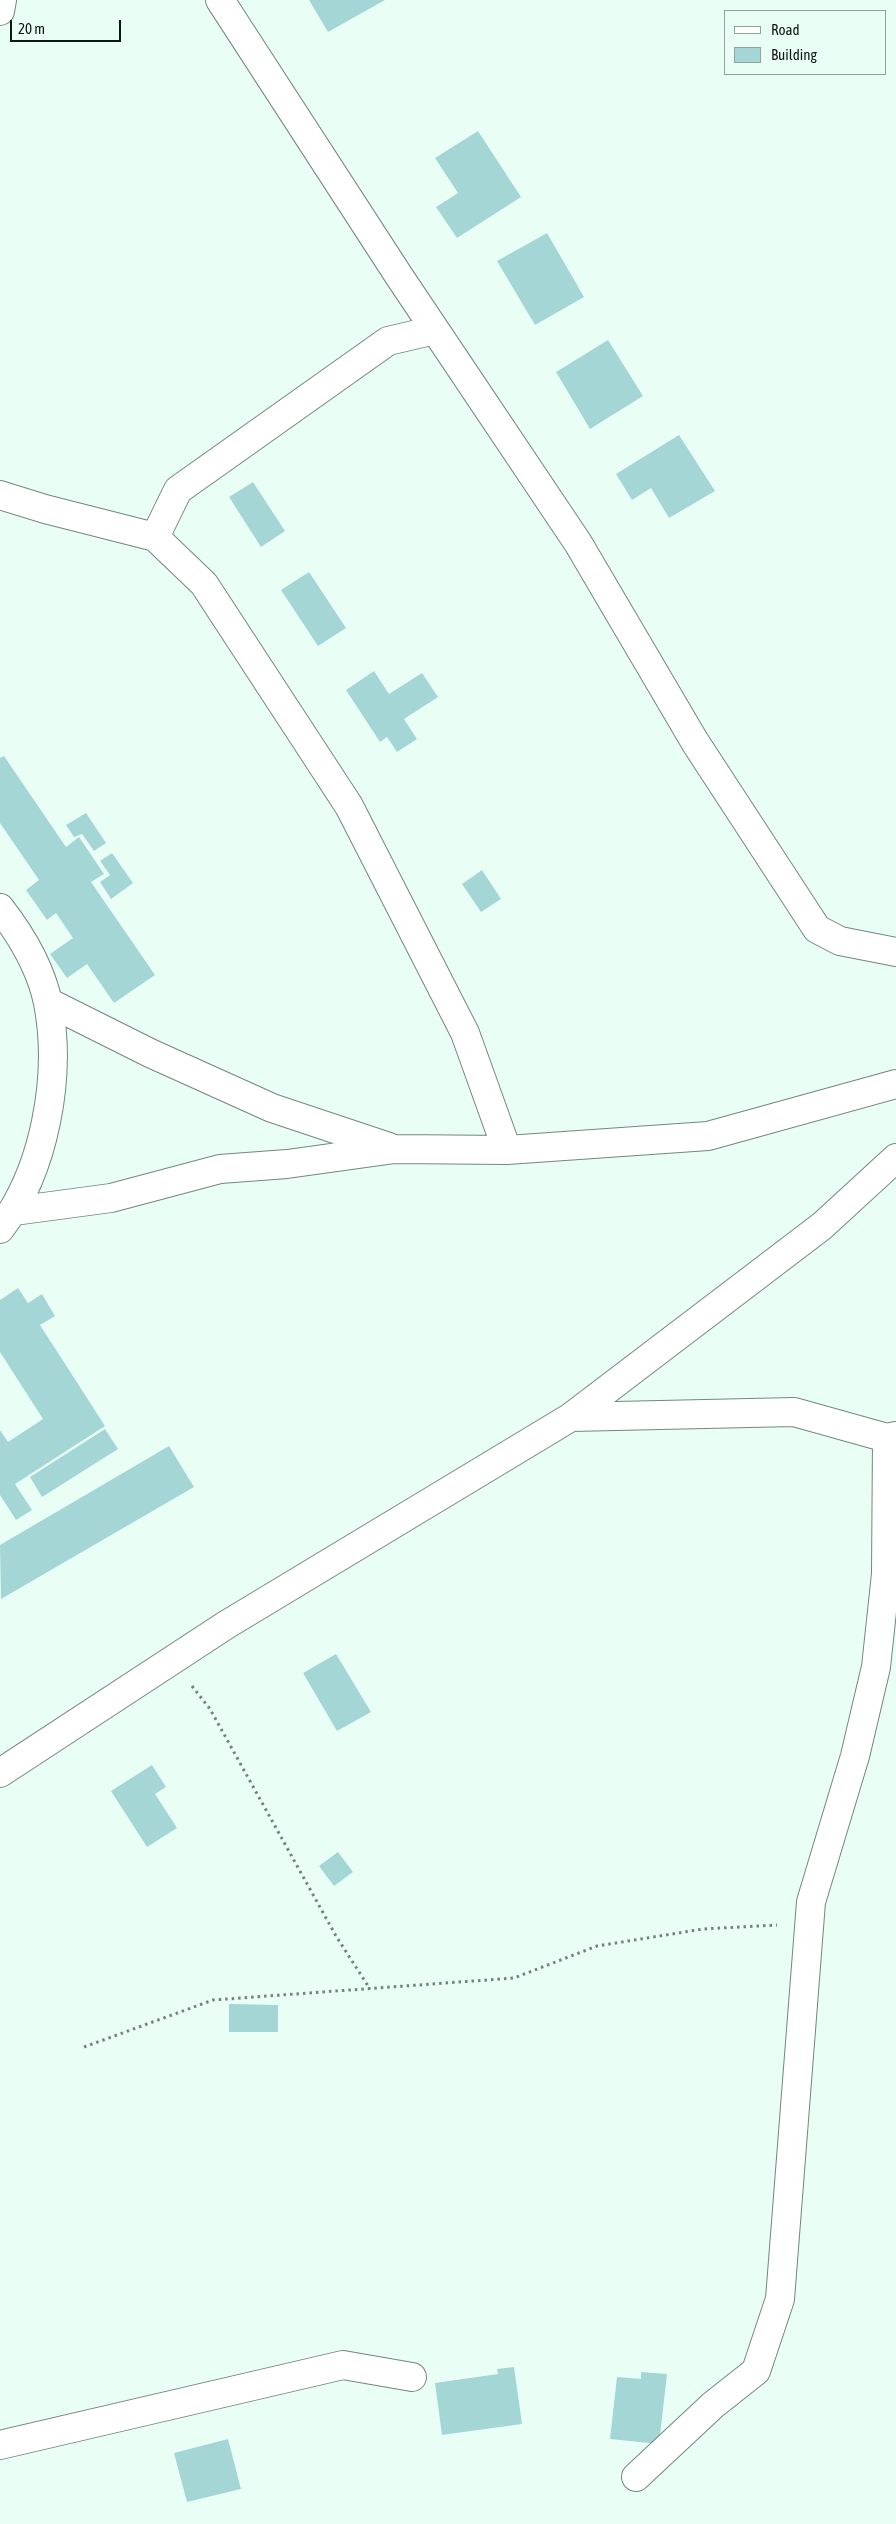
<!DOCTYPE html>
<html>
<head>
<meta charset="utf-8">
<style>
	body { margin:0 }
	#map { position:relative; width:896px; height:2524px; overflow:hidden; background:#e9fff6; font-family:"Asap Condensed",sans-serif }
	canvas { display:block }
	.legend { position:absolute; left:724px; top:10px; width:162px; height:65px; box-sizing:border-box; background:#e9fff6; border:1px solid #92a29c; margin:0; padding:6px 9px; list-style:none; font-size:15px; color:#0f1714 }
	.legend li { display:flex; align-items:center; gap:10px; height:25px }
	.legend b { width:25px; border:1px solid #92a29c }
	.scale { position:absolute; left:10px; top:20px; width:111px; height:22px; box-sizing:border-box; border:2px solid #0f1714; border-top:0; padding-left:6px; font-size:15px; line-height:18px; white-space:nowrap; color:#0f1714; -webkit-text-stroke:4px #e9fff6; paint-order:stroke }
</style>
</head>
<body>
<div id="map">
<canvas width="896" height="2524"></canvas>
<ul class="legend">
<li><b style="height:6px;background:#fff"></b>Road</li>
<li><b style="height:14px;background:#a4d6d5"></b>Building</li>
</ul>
<div class="scale">20 m</div>
</div>
<script>
const ctx = document.querySelector('canvas').getContext('2d');
ctx.lineJoin = 'round';
function paint(path, color) {
  ctx.fillStyle = color;
  ctx.fill(path, 'evenodd');
}
function trace(path, color, width, dash) {
  ctx.strokeStyle = color;
  ctx.lineWidth = width;
  ctx.lineCap = dash ? 'butt' : 'round';
  ctx.setLineDash(dash || []);
  ctx.stroke(path);
}
paint(new Path2D(`
	M309,0H385L328,32Z
	M478,131L521,197L457,238L436,207L458,193L435,158Z
	M547,233L584,297L535,325L497,261Z
	M608,340L643,396L590,429L556,372Z
	M679,435L715,491L669,518L651,488L632,500L616,474Z
	M253,482L285,531L261,547L229,497Z
	M309,572L346,628L318,646L281,590Z
	M374,671L389,694L422,673L438,697L404,719L417,739L397,752L387,737L380,742L346,690Z
	M4,756L66,847L79,837L104,874L91,882L155,975L114,1003L87,964L67,978L50,954L73,938L56,913L47,920L26,890L39,880L0,823V758Z
	M86,813L106,843L94,851L82,834L74,837L66,825Z
	M112,853L133,883L111,899L100,882L110,875L100,861Z
	M482,870L501,899L481,912L462,884Z
	M18,1288L28,1303L42,1294L55,1316L40,1325L105,1426L15,1484L32,1510L16,1520L0,1495V1430L8,1442L43,1419L0,1352V1300Z
	M105,1429L118,1449L42,1497L30,1477Z
	M169,1446L194,1487L1,1599L0,1545Z
	M336,1654L371,1712L337,1731L303,1673Z
	M152,1765L166,1787L155,1794L177,1828L147,1847L111,1791Z
	M338,1852L353,1872L334,1886L319,1866Z
	M229,2004L278,2005V2032H229Z
	M514,2367L522,2424L442,2435L435,2383L498,2374L497,2369Z
	M641,2372L667,2374L659,2444L610,2439L617,2377L641,2379Z
	M228,2439L241,2489L187,2502L174,2453Z`), '#a4d6d5');
const minor = new Path2D(`
	M220,0L399,276L578,543L695,742L817,929L840,941L896,952
	M0,11L2,0
	M0,495L45,509L155,537L204,584L349,806L465,1033L507,1150
	M155,537L178,490L388,341L435,330
	M0,908C21,935 41,969 48,1003C62,1076 45,1170 0,1229
	M48,1002L150,1053L272,1108L389,1147
	M14,1211L111,1198L220,1169L287,1164L395,1149L507,1150L708,1136L896,1084
	M571,1417L794,1412L887,1438L896,1436
	M0,1773L226,1625L571,1417L822,1226L896,1158
	M0,2445L343,2365L412,2377
	M636,2477L713,2405L756,2371L780,2299L811,1902L855,1756L876,1667L886,1574L887,1438`);
trace(minor, '#73867f', 30);
trace(new Path2D(`
	M192,1686L210,1709L336,1936L370,1989
	M84,2047L213,2000L514,1978L597,1946L703,1929L777,1925`), '#74827d', 3, [2.5, 4]);
trace(minor, '#fff', 28);
</script>
</body>
</html>
